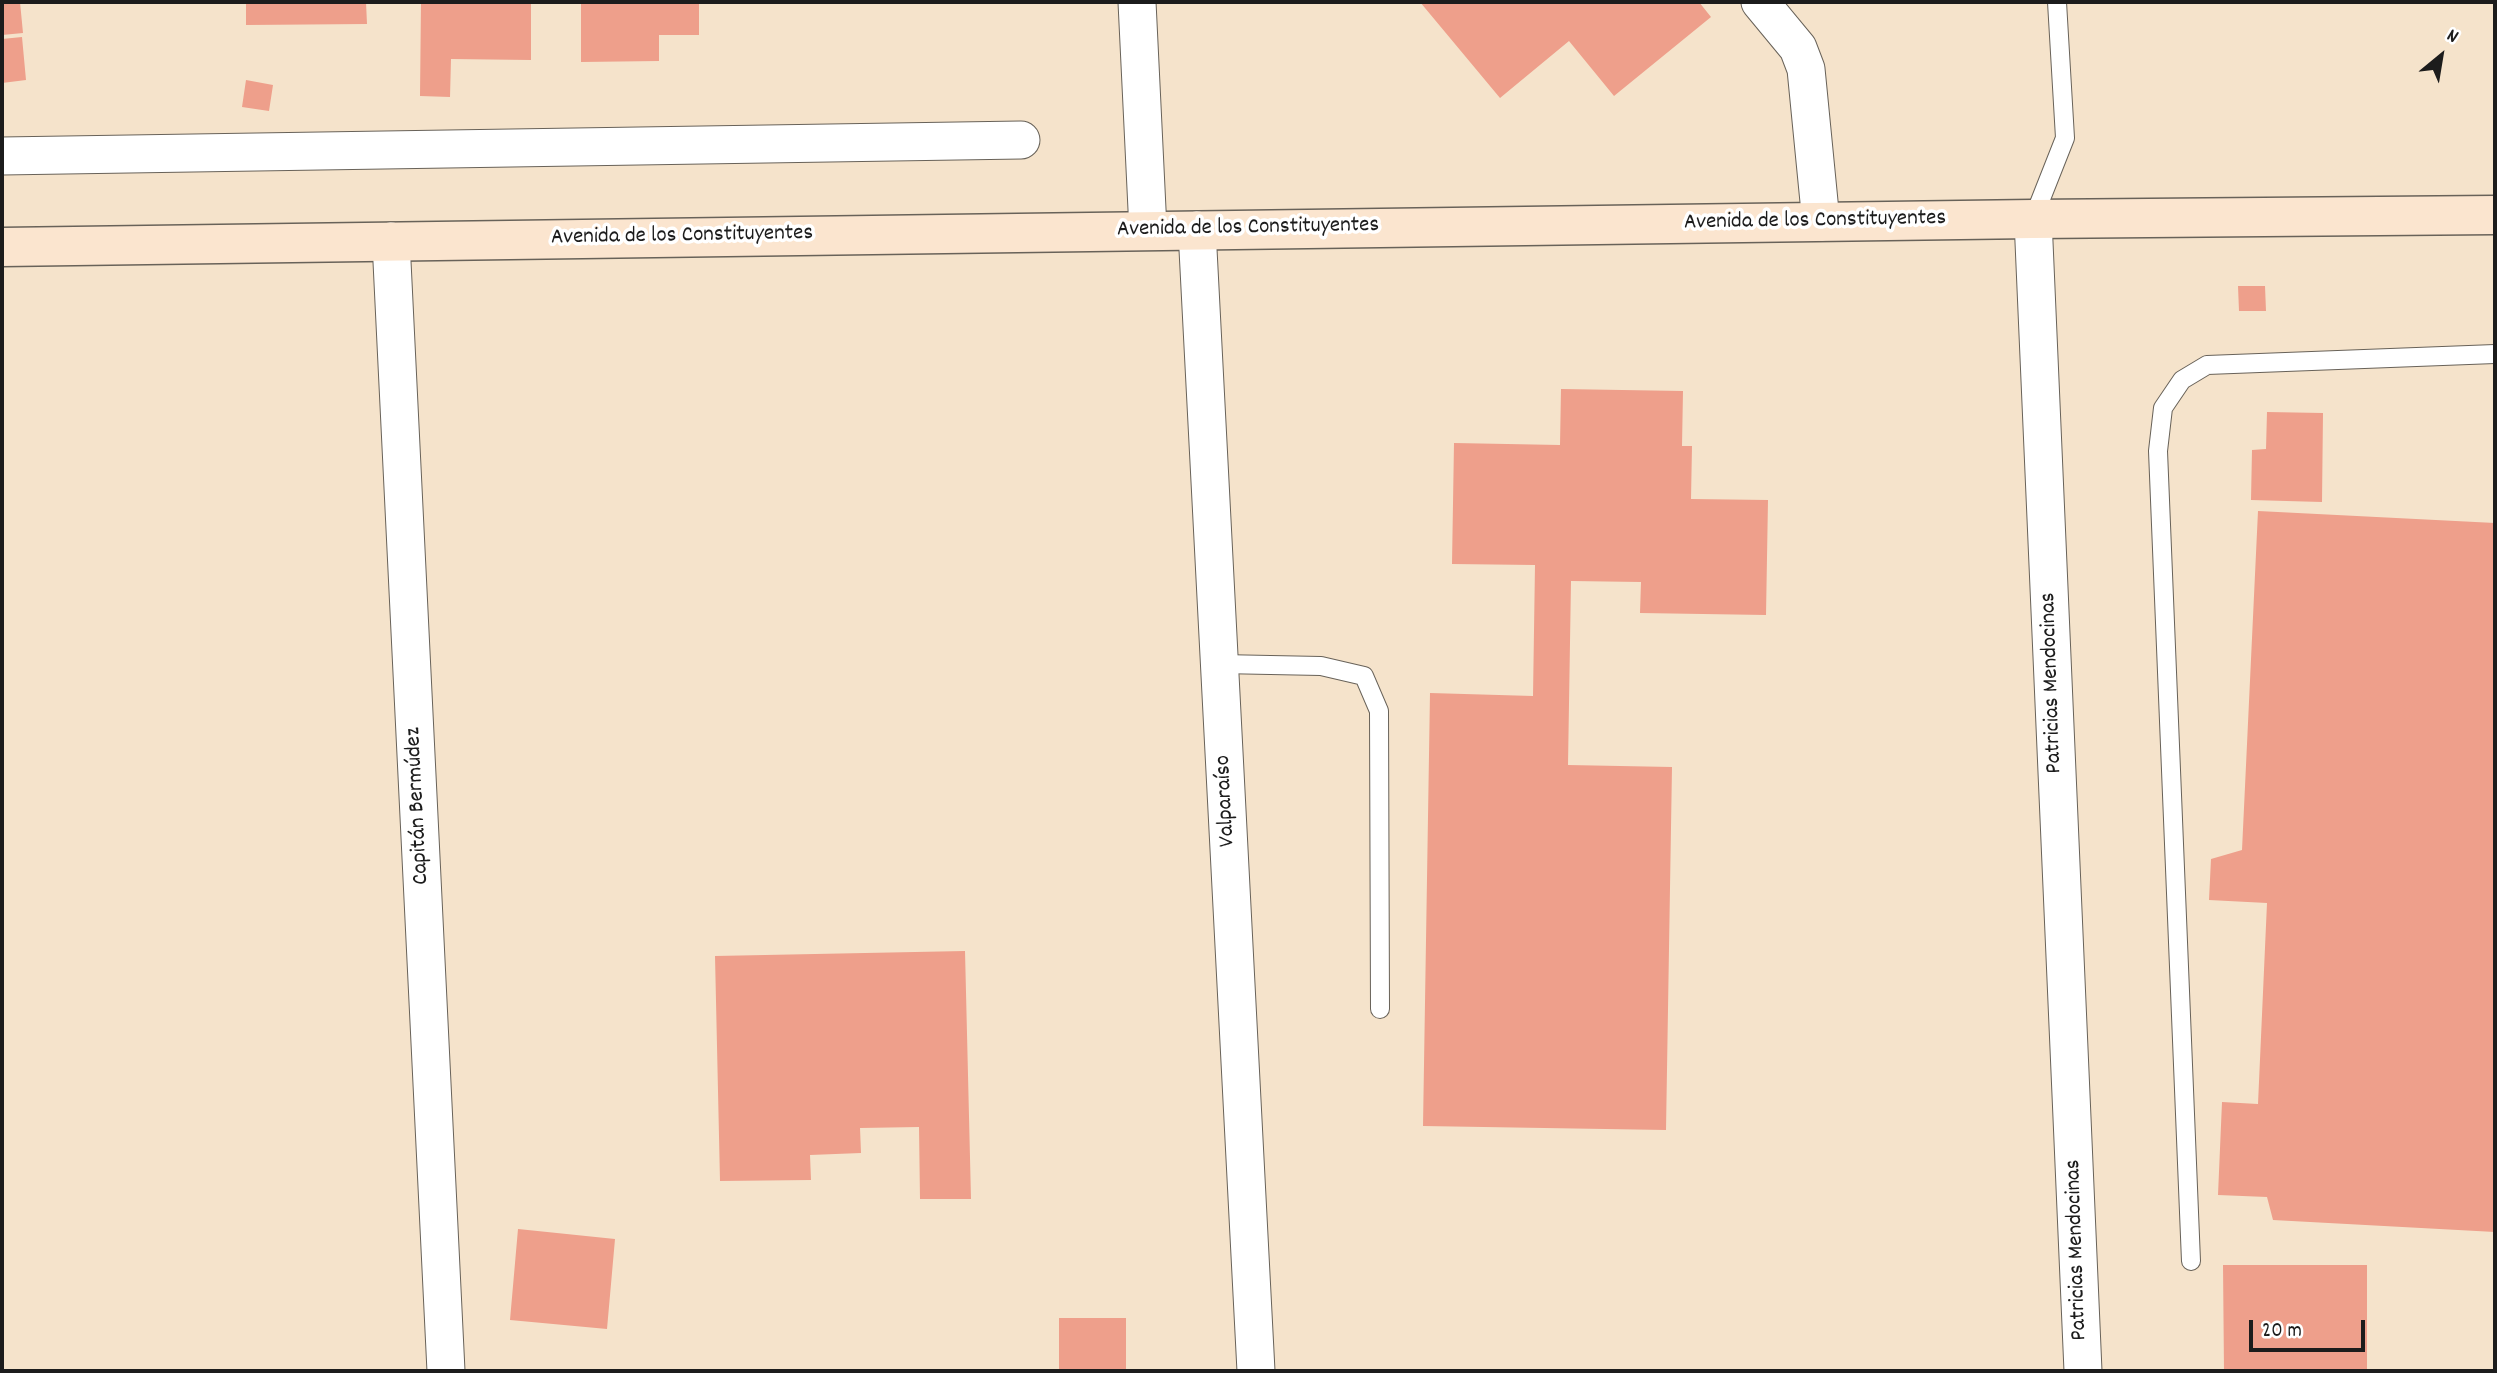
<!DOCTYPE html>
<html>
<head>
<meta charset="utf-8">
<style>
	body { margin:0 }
	#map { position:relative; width:2497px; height:1373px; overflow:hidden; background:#f5e3cb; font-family:Dekko,sans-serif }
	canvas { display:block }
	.frame { position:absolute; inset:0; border:4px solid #1c1c1c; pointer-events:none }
	.north { position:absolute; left:2406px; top:21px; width:70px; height:70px; -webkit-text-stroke:5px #fff; paint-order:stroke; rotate:30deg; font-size:19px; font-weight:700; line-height:28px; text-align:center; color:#1c1c1c }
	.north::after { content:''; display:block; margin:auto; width:24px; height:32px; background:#1c1c1c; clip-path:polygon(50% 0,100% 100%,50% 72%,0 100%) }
	.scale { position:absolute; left:2249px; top:1320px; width:116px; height:32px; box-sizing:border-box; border:4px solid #1c1c1c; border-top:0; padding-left:9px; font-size:21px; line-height:24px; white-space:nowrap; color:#1c1c1c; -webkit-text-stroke:5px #fff; paint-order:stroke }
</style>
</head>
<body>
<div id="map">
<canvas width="2497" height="1373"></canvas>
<div class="frame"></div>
<div class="north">N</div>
<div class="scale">20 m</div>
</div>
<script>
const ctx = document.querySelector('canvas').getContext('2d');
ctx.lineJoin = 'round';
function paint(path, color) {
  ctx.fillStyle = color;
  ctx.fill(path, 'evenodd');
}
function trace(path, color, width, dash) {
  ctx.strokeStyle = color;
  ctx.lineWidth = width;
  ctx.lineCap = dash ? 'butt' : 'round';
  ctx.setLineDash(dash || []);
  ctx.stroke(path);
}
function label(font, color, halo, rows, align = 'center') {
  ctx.font = font + ' Dekko,sans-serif';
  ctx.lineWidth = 7;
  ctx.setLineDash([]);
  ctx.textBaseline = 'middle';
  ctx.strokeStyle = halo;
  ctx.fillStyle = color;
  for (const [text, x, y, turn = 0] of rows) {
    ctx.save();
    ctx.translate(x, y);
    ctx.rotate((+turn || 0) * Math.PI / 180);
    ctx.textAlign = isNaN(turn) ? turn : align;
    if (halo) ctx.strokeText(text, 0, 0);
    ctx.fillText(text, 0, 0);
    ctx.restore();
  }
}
paint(new Path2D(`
	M2,2H20L23,33L2,35Z
	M246,2H366L367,24L246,25Z
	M421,2H531V60L451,59L450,97L420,96Z
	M581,2H699V35H659V61L581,62Z
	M1420,2H1699L1711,17L1614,96L1569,41L1500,98Z
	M22,37L26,80L2,83V39Z
	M246,80L273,85L269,111L242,107Z
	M2238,286H2265L2266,311H2239Z
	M1561,389L1683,391L1682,446H1692L1691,499L1768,500L1766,615L1640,613L1641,582L1571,581L1568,765L1672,767L1666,1130L1423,1126L1430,693L1533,696L1535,565L1452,564L1454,443L1560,445Z
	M2267,412L2323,413L2322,502L2251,500L2252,450L2266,449Z
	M2258,511L2495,523V1232L2273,1220L2267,1197L2218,1195L2222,1102L2258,1104L2267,903L2209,900L2211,859L2242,850Z
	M965,951L971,1199H920L919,1127L860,1128L861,1153L810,1155L811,1180L720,1181L715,956Z
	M518,1229L615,1239L607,1329L510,1320Z
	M2223,1265H2367V1371H2224Z
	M1059,1318H1126V1371H1059Z`), '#ee9f8b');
const service = new Path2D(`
	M2033,219L2065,138L2057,2
	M1220,664L1321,666L1364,676L1379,711L1380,1009
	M2191,1261L2158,451L2163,408L2182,380L2207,365L2495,354`);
const minor = new Path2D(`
	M1137,2L1148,230
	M1760,2L1798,48L1806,69L1821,222
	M2,156L1021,140
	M2033,219L2083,1371
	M1197,230L1256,1371
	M391,241L446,1371`);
const secondary = new Path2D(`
	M2,247L2033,219L2495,215`);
trace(service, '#686259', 20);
trace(minor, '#686259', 39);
trace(secondary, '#686259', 41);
trace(service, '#fff', 18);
trace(minor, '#fff', 37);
trace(secondary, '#fbe5cf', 38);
label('23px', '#1c1c1c', '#fff', [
	["Avenida de los Constituyentes",1815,222,-1],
	["Avenida de los Constituyentes",1248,229,-1],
	["Avenida de los Constituyentes",682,237,-1],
	["Patricias Mendocinas",2053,683,-92],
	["Valparaíso",1227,801,-93],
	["Capitán Bermúdez",419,806,-93],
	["Patricias Mendocinas",2078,1250,-92]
]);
</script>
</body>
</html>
